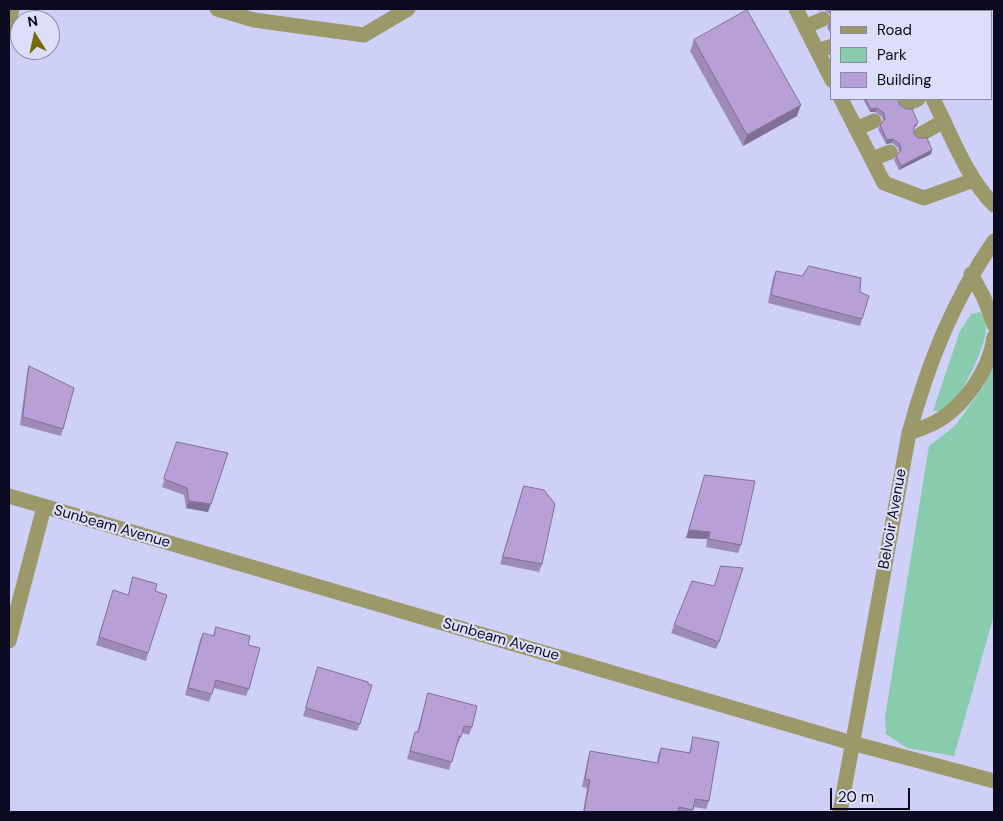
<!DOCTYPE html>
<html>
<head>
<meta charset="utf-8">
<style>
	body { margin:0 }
	#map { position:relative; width:1003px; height:821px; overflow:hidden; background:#cfd0f7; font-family:"DM Sans",sans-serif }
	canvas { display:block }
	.frame { position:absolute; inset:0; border:10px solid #0c0a20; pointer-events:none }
	.legend { position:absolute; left:830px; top:10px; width:162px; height:90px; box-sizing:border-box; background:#dddef9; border:1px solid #8989a2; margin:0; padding:6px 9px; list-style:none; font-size:15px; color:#0c0a20 }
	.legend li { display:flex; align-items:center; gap:10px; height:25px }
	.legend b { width:25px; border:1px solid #8989a2 }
	.north { position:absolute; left:10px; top:10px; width:50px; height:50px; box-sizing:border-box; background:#dddef9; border:1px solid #8989a2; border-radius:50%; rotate:350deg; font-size:14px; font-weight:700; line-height:20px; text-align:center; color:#0c0a20 }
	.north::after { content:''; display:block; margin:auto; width:18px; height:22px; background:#746c07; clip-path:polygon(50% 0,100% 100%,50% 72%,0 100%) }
	.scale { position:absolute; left:830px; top:788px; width:80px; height:22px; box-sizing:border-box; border:2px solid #0c0a20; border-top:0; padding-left:6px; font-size:15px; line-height:18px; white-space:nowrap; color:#0c0a20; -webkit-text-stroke:4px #dddef9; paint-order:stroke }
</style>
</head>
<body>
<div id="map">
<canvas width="1003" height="821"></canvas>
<div class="frame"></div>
<ul class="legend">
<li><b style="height:6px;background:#9b986a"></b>Road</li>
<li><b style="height:14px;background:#88cbad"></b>Park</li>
<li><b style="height:14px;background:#b7a0d6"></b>Building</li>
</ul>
<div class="north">N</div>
<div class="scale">20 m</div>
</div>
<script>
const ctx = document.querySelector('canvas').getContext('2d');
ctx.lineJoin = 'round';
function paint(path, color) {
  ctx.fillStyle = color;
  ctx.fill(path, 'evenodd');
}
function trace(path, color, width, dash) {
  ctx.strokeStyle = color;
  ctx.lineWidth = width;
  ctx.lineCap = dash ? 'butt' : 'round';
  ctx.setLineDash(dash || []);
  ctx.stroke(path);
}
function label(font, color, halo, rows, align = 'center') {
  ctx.font = font + ' "DM Sans",sans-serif';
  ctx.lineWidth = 4.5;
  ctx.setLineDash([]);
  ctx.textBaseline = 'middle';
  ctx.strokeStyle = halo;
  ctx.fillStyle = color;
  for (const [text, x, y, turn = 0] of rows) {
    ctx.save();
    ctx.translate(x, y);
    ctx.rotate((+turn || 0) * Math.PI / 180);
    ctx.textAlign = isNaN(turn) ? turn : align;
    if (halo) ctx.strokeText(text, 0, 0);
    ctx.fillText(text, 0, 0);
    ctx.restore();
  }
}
paint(new Path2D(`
	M980,312C984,317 986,320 986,326C987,343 967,384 956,398C953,403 946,407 942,411H933L960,331L971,314Z
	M994,362V615L954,756L907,748L886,734L885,717L929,446L955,426L983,387Z`), '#88cbad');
trace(new Path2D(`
	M217,9L254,20L364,35L408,9
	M796,9L832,80
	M888,9L890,11
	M9,25L12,9
	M805,27L823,19
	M817,51L832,46
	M841,99L884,183L924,198L974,180
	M933,99C951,134 966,177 994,205
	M906,104L918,99
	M856,129L874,121
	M921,134L944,121
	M872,159L890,152
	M971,274L984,298L994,325
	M909,433C917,430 926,427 934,423C963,408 990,370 994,337
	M9,496L852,743L994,781
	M9,641L44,507
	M840,812L909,433C928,364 953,300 994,241`), '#9b986a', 15);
paint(new Path2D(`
	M818,9H861L863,11H832V18L831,15L824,10L819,11Z
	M832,19V36L827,27L829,23Z
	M694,40L797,116L743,146L690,51Z
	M863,99H900L898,100L899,104L918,122L917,126L914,128V134L932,150L931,154L899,170L894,160L896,156L899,152L898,148L892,143L886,144L878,129L883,121L882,117L875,112H870Z
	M776,271L860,292L862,319L860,326L768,303L773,278Z
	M29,366L63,429L61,436L20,425L27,373Z
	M177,442L208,512L186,508L184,495L162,487Z
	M705,475L741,545L738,553L706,547L707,539L686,538Z
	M524,486L542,564L539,572L500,564Z
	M113,590L127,595L155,591L148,653L146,661L96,645Z
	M674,625L719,642L716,649L671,633Z
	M216,627L248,645L249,689L246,696L214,688L209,702L185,695L200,640L203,633L213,636Z
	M318,667L368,684L360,724L357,731L303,716Z
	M428,693L472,727L469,735L462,733L458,744H457L449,770L407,759L415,732H417Z
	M693,737L709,801L706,809L694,807L692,812H583L587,788L582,787L588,758L590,751L657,763L658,755L661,748L689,753Z`), '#9d8ab8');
paint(new Path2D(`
	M801,105L797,116L743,146L747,135Z
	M877,108L875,112H870L871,109Z
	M893,139L892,143L886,144L887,140Z
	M932,150L931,154L899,170L901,166Z
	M189,501L211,504L208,512L186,508Z
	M689,530L710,532L707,539L686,538Z`), '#807096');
const building = new Path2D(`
	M830,9H861L863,11H833Z
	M747,10L801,105L747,135L694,40Z
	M832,19V30L829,23Z
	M866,99H898L899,104L906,109H912L918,122L914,126V134L918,138H927L932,150L901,166L896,156L901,150L900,144L893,139L887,140L880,125L885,119L884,113L877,108L871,109Z
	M809,266L861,278L860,292L869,296L862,319L771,295L776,271L802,276Z
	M29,366L74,388L63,429L23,417Z
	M177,442L228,453L211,504L189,501L187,488L164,479Z
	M705,475L755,481L741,545L709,539L710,532L689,530Z
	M524,486L544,490L555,504L542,564L503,557Z
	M721,566L743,568L719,642L674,625L692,581L714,586Z
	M133,577L157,584L155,591L167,595L148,653L99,637L113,590L128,595Z
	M216,627L250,636L248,645L260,648L249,689L216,680L212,694L188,688L203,633L214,636Z
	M318,667L368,682V684L372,685L360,724L306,708Z
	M428,693L477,706L472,727L464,726L461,737L459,736L452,762L410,751L415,732H418Z
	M693,737L719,742L709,801L695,799L693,810L679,807L678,812H584L590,780L585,779L590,751L658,763L661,748L690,753Z`);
paint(building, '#b7a0d6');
trace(building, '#807096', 1);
label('15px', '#0c0a20', '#dddef9', [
	["Belvoir Avenue",893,519,-80],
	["Sunbeam Avenue",112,527,16],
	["Sunbeam Avenue",501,640,16]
]);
</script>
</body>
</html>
